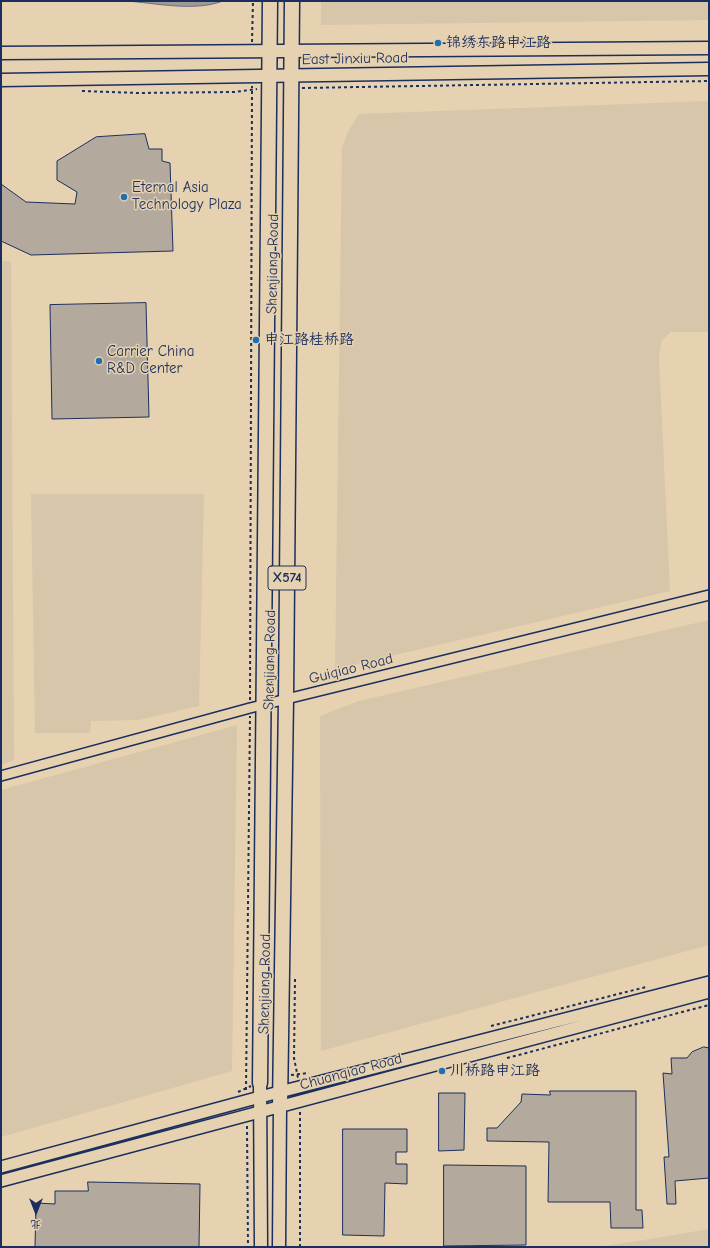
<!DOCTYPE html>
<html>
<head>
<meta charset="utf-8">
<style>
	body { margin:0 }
	#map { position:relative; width:710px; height:1248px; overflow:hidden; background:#e6d2b0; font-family:"Comic Neue","LXGW WenKai TC",sans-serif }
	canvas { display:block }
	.frame { position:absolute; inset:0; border:2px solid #1b2f5e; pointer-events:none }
	.north { position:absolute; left:16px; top:1192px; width:40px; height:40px; -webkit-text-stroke:3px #e6d2b0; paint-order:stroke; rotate:180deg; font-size:11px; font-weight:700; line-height:16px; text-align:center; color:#1b2f5e }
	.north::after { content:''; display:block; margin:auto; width:14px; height:18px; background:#1b2f5e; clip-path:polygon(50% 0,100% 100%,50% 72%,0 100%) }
</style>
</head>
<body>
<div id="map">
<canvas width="710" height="1248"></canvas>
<div class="frame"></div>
<div class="north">北</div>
</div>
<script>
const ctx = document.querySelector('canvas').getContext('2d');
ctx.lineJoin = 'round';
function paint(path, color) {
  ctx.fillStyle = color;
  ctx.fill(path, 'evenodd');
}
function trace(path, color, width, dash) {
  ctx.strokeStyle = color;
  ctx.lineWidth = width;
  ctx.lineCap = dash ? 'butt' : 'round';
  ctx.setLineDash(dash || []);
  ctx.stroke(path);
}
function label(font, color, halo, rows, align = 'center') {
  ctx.font = font + ' "Comic Neue","LXGW WenKai TC",sans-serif';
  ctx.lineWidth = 3;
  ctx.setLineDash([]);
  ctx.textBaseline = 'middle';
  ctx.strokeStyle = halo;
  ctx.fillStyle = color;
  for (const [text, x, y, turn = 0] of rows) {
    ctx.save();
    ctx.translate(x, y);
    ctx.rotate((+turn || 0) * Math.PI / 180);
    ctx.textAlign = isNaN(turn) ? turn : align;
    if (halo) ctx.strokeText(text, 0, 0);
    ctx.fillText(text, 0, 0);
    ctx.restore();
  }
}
paint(new Path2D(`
	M321,1H709V20L321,25Z
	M709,101V332H671L661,341L659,358L670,591L335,669L342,147L348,132L359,114Z
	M1,261H11L14,760L1,765Z
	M31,494H204L199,706L138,720L91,721L90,733H35Z
	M709,620V945L321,1051L320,716L359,701Z
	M237,725L232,1071L1,1137V790Z
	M709,1229V1247H597L631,1242Z`), '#d7c6aa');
const water = new Path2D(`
	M126,1H223C194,12 156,3 126,1Z`);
paint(water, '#a09a94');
trace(water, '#6b6f7e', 1);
const building = new Path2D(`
	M145,134L149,149H162V161L170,163L173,251L31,255L1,241V184L26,202L75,204L77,192L57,180V161L96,137Z
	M146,303L149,417L52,419L50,305Z
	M704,1047L709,1048V1178L675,1181L676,1204H667L664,1157H669L663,1073L672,1074L671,1058H687L692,1052Z
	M550,1091H636V1210H642L643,1228H611L610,1202H548L549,1142L487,1141V1128H497L521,1102L522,1094L550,1095Z
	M439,1093H465L464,1150L439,1151Z
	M343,1129H407V1152H396V1164H407V1184L385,1183L384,1236L343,1235Z
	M444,1165L526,1166V1245L444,1246Z
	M88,1182L200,1184L199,1247H35L36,1203L55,1204V1191H88Z`);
paint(building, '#b3a99c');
trace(building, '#1b2f5e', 1);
const minor = new Path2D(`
	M1,776L250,708L709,595`);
const tertiary = new Path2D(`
	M1,1167L260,1097L709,982
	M1,1181L709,992`);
const secondary = new Path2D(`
	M1,53L709,48
	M1,80L709,69
	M260,1083L261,1247
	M279,1247L280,1106`);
const primary = new Path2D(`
	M260,1083L270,1
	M280,1106L286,699L292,1`);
trace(minor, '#1b2f5e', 12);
trace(tertiary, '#1b2f5e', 14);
trace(secondary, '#1b2f5e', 15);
trace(primary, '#1b2f5e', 17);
trace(new Path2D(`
	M252,42L253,1
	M302,88L709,81
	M82,91L138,93L235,92L257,89
	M250,700L252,86
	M295,979L294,1058L298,1078
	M491,1026L646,987
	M507,1058L709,1005
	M291,1075L309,1073
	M246,1090L250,716
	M238,1092L251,1086
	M247,1126L248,1247
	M300,1247V1110`), '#1b2f5e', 2, [3, 3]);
trace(minor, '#e6d2b0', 9);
trace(tertiary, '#e6d2b0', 11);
trace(secondary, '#e6d2b0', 12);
trace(primary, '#e6d2b0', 14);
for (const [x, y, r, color] of [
	[438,43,4,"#1f6fb2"],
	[124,197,4,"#1f6fb2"],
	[256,340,4,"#1f6fb2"],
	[99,361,4,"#1f6fb2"],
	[442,1071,4,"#1f6fb2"]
]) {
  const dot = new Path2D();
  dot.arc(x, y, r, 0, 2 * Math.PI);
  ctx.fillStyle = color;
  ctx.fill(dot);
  trace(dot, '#e6d2b0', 1.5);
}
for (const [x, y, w] of [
	[287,578,38]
]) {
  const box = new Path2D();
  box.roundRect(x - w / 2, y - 12, w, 24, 3);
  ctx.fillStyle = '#e6d2b0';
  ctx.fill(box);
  trace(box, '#1b2f5e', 1);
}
label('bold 14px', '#1b2f5e', null, [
	["X574",287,578]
]);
label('15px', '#1b2f5e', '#e6d2b0', [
	["锦绣东路申江路",446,43],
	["Eternal Asia",132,188],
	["Technology Plaza",132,205],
	["申江路桂桥路",264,340],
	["Carrier China",107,352],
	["R&D Center",107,369],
	["川桥路申江路",450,1071]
], 'left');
label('15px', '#1b2f5e', '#e6d2b0', [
	["East Jinxiu Road",355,59,-1],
	["Shenjiang Road",273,264,-89],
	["Shenjiang Road",270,660,-89],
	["Guiqiao Road",351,669,-14],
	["Shenjiang Road",265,984,-89],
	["Chuanqiao Road",351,1072,-15]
]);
</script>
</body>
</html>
